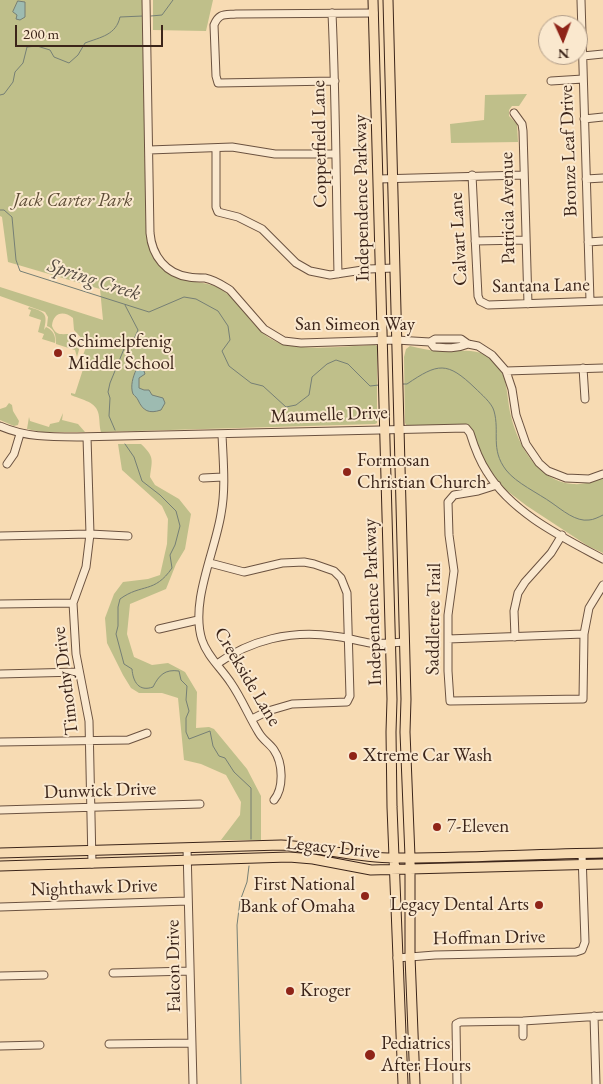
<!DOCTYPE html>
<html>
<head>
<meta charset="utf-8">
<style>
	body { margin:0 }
	#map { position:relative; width:603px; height:1084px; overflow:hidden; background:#f7dbb3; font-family:"EB Garamond",serif }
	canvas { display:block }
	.north { position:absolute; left:538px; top:15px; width:50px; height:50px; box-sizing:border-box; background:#fae8ce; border:1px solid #ae9a86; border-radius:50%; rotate:178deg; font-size:14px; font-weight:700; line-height:20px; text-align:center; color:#3c251a }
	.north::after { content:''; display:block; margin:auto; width:18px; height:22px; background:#8f2418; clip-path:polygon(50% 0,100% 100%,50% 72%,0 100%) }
	.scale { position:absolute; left:15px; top:25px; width:148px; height:22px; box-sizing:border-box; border:2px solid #3c251a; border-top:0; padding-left:6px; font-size:15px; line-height:18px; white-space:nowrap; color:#3c251a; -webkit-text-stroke:4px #fae8ce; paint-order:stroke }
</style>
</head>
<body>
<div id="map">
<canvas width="603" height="1084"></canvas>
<div class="north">N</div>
<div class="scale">200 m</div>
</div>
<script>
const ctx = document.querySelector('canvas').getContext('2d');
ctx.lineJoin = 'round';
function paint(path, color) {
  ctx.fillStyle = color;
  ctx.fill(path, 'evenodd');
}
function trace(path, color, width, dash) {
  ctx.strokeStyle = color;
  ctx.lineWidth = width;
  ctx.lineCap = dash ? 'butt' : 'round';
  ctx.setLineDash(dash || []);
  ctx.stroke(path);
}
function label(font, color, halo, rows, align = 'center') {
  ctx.font = font + ' "EB Garamond",serif';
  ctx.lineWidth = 4;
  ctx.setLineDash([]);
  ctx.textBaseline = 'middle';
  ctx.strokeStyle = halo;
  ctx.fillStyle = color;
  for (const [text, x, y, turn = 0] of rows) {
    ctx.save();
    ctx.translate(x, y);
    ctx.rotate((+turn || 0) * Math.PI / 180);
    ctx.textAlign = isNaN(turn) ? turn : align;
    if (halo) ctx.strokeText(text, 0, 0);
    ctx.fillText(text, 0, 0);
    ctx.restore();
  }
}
paint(new Path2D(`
	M0,0H142L146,230C148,247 151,258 164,270C181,286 206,278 224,291C245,307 256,337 283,344C310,351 346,346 375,345L377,346V423L375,424L101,432C99,426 100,418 98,412C95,401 79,399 71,395V393L75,394L86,360L82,358L86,347L85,342L74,330L73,318C63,310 53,313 52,326C56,336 61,334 70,334C81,343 81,344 77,357L75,350L56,344C56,336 55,329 47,326L48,317L45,312L0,296V287L103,320L100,289L8,262L2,217L0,216Z
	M153,0H213L206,31L153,30Z
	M527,94L519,106H512L509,110V116L517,124L518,142L451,143L450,124L484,120L485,95Z
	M29,307C45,312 48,313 44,330L46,327C53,330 56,336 55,343L42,339L44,334L38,332L41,320L29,316L31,310L28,309Z
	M410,346C420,348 430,351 440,351C458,352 477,347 492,359C509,374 506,396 511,416C518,446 539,482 573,484C584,485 593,481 603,478V553L588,546L527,506L502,487L484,461L474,434L468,426H407L405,423L404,357L406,349Z
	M9,403L12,405L13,411L19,421L18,425L14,426L0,420V409L6,407Z
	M63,413L62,420L78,424L85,432H42L27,429L29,417L30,421L49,427L50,424L59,422Z
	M118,444H141C155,457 152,460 150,477L155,485L179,499L191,514L185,549L176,564L166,589L130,604L127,634L134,657L152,665L168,663L185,672L197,692L196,728L209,727L214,729L247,769L261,796V840H221L240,815L241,802L226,775L201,764L184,760L178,698L162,693H139L131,688L123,675L107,643L105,618L114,594L123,582L148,579L160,575L167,544L168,519L162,506L122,470Z`), '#bfbf8a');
const water = new Path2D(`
	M18,1L25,2V17L20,20L16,19L17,15L13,12Z
	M141,369L144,371L145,374L139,378V388L144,390H149L152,395L163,398L165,403L161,410C149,414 143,411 138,400C137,398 135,396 133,394C130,386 133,377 136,370Z`);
paint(water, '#9dbbb1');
trace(water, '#767f75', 1);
trace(new Path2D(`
	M151,16L162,15L173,0
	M0,95L4,94L13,82L15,72L23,63L27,47L37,46L50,50L54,57L69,63L78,55L85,43C101,37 116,35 120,17L143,16
	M0,210H4L12,217L16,260L20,271L149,312L184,297L196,299L218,311L228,326L230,340L222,351L229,366L251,383L263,386L286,407L296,405L309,395L312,377L327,364L336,360L348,364L370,386L379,385
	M403,384H407C438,363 447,361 475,388C481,394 492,403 494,411C500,432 490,449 506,470C516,483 538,493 552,503C562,510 576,522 589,520C593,520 599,517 603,515
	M115,430L109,416L110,398L108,392L110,383L126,344L134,339L138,330L125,305
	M125,444L134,457L142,481L160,495L176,511L180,526L175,545L170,555L172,568C154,594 142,583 120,599L118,607V626L116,634L124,664L132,669C133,682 139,692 153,687C159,675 165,669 179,671L181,680L187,686L186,700L189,711L186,718V732L189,739L210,731L213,746L219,756L225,758L234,772L251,788V839
	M241,1084L237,925L240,901L247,882L249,866`), '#767f75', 1);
const minor = new Path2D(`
	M146,0L150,233C152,256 166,274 189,277C194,278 200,278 205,278C215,280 222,285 230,290L264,329L284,341L301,343L396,340L430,342L435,339H461L468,344L478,346L492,355L506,371L512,389L516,415L526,444L539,463L548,471L566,478L589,479L603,474
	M581,0L590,301
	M332,13C336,100 336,187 338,274
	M583,56L603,54
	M335,81L218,83L216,76L214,25C219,13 224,15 236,14L374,13
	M551,81L583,79
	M514,113L522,124L523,131L528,304
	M584,119L603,117
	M216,148V207L218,212L238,217L262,229L296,263L310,271L330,275L369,269L394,268
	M149,150L232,147L275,154H335
	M472,175L478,296L480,301L488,305L603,301
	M378,179L523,175
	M586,179L603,178
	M475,241L525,240
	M588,242L603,241
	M430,342L434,347C446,348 456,349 468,344
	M583,368L585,399
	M506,371L603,368
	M0,426C25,437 50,437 77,437L466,428L470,433C474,446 479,460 487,472C512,513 562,537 603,559
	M222,434C223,460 226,488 221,514C215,552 190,602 202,640C207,656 222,669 231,683C242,699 249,717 259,733C263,740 270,744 274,750C283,763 284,788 274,800
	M87,437L90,534L86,567L73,603L76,654L89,721L92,864
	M7,464L14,454L20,434
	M203,478L223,477
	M497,485L478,491L454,495L448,502L449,535L454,571L448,615V671L450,701L583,699L584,634L589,608L603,585
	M0,536L90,534L128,536
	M210,563L244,572L282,563L304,562L314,564L334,571L341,578L347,593L350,696L347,702L292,704L268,711L252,719
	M0,604L73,603
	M159,629L198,620
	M515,637L514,611L518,593L525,582L551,553L562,535
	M448,639L584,634
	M217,664C250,640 291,630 333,636C345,637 358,641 370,643C381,644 393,643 405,642
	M0,674L78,672
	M0,742L128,740L147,733
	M0,810L200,804
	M187,848L193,1084
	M0,907L188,901
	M397,958L435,955L576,952L582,950L585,942L582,854
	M113,973L190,971
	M0,976L44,975
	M594,1016L596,1084
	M523,1021V1036
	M109,1044L192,1043
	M0,1046L40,1045
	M457,1084L456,1024L460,1022L523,1021L603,1016`);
const major = new Path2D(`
	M373,0L392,699L391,732L392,807L403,1084
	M388,0L406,699L405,732L410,857V956L415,1084
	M0,853L281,845C319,847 356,858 394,858C464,858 533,854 603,853
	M0,866L289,857L313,859L371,870L603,864`);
trace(minor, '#6b5240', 9);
trace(major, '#3c251a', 11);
trace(minor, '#fae8ce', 7);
trace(major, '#f7dbb3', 9);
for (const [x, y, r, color] of [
	[58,353,5,"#8f2418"],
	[347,472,5,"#8f2418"],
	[353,756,5,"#8f2418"],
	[437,827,5,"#8f2418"],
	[365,896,5,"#8f2418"],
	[539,905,5,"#8f2418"],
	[290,991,5,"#8f2418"],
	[370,1055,6,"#8f2418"]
]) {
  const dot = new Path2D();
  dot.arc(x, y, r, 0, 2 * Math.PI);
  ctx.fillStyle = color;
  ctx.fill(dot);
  trace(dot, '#fae8ce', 2);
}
label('19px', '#3c251a', '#fae8ce', [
	["Copperfield Lane",320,144,-91],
	["Bronze Leaf Drive",569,151,-92],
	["Independence Parkway",362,198,-91],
	["Patricia Avenue",508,208,-91],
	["Calvart Lane",459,239,-93],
	["Santana Lane",541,286,-1],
	["San Simeon Way",355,325],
	["Maumelle Drive",329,415,-2],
	["Independence Parkway",373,602,-92],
	["Saddletree Trail",434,619,-89],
	["Creekside Lane",247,677,59],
	["Timothy Drive",66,681,-97],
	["Dunwick Drive",100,791,-2],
	["Legacy Drive",333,848,6],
	["Nighthawk Drive",94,888,-2],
	["Hoffman Drive",489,938,-1],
	["Falcon Drive",174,966,-91]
]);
label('italic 19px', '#5d4c36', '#fae8ce', [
	["Jack Carter Park",73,201]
]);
label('19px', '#3c251a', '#fae8ce', [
	["Schimelpfenig",68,342],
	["Middle School",68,364],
	["Formosan",357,461],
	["Christian Church",357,483],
	["Xtreme Car Wash",363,756],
	["7-Eleven",447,827],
	["First National",355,885,"right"],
	["Bank of Omaha",355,907,"right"],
	["Legacy Dental Arts",529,905,"right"],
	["Kroger",300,991],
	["Pediatrics",381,1044],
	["After Hours",381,1066]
], 'left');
label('italic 20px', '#544a40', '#fae8ce', [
	["Spring Creek",94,280,18]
]);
</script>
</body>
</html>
